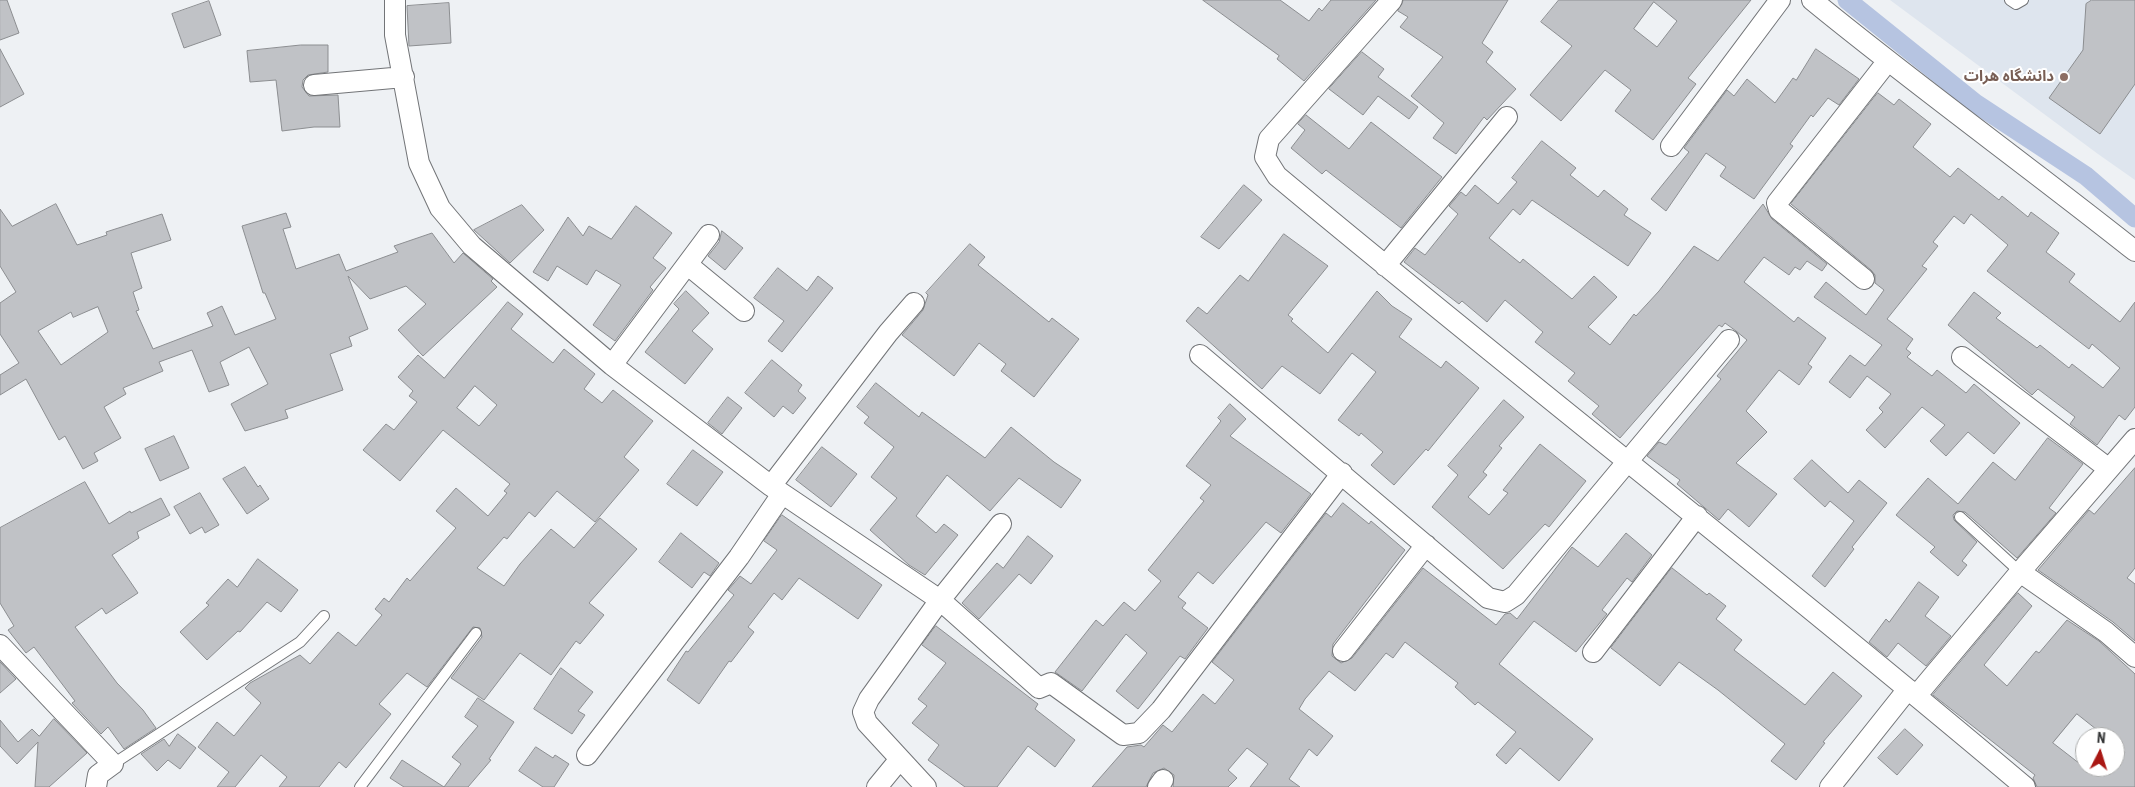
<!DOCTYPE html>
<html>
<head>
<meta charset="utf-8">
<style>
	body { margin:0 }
	#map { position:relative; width:2135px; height:787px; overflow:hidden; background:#eef1f4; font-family:"Roboto Condensed",sans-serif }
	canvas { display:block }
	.north { position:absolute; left:2075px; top:727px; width:50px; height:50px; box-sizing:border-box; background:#fff; border:1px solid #adaeae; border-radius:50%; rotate:5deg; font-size:14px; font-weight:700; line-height:20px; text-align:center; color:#333435 }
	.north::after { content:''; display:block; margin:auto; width:18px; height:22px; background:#a91713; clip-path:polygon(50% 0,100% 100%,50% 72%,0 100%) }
</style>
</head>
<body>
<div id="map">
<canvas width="2135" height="787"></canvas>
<div class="north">N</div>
</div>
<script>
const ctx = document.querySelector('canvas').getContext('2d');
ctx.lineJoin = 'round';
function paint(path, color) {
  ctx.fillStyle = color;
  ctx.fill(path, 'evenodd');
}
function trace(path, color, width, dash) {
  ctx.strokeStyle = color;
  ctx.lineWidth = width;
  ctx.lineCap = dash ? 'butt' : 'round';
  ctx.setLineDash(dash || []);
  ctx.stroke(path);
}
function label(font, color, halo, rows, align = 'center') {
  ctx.font = font + ' "Roboto Condensed","Noto Sans Arabic",sans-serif';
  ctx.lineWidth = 4;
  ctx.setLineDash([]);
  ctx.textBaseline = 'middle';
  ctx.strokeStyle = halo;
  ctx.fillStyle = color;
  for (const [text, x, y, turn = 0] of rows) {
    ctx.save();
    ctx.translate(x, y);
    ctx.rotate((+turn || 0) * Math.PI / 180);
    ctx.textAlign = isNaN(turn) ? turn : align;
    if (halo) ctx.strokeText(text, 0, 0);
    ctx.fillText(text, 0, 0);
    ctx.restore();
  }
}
paint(new Path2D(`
	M1890,0H2135V180L2098,154Z`), '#dee5ee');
trace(new Path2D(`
	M1847,0L1975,103L2086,176L2135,218`), '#b6c4e1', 19);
const building = new Path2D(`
	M0,0H7L19,33L0,40Z
	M1203,0H1280L1309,21L1319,8L1322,11L1331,0H1376L1304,81L1277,59L1279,56Z
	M1404,0H1508L1482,43L1493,52L1486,62L1516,89L1487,120L1484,117L1456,154L1433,138L1444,123L1411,96L1443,57L1400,27L1408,17L1398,11Z
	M1559,0H1751L1688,78L1696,84L1653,140L1615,111L1631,90L1605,70L1561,121L1530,95L1572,46L1541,22ZM1654,2L1677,21L1657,47L1634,29Z
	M2092,0H2135V84L2100,134L2049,98L2083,50L2086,4Z
	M209,1L221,35L184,48L172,14Z
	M449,3L451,43L409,46L407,6Z
	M301,45H328V72L308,75L303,80L302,87L309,96L338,95L340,127H314L282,131L276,80L250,82L247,51Z
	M0,49L24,94L0,107Z
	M1816,49L1859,79L1839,105L1828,98L1813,117L1811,115L1790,144L1793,146L1754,199L1720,176L1726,167L1706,153L1666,211L1651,199L1689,152L1684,148L1727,90L1734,96L1747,79L1775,103L1793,78L1796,80Z
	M1362,52L1384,69L1378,77L1418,107L1409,119L1378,96L1363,115L1329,89Z
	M1878,93L1894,105L1899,99L1931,124L1913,147L1950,177L1958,168L1999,200L2002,196L2028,217L2031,212L2059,233L2046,252L2075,274L2069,282L2120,322L2135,302V407L2125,420L2119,415L2097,445L2070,424L2075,417L2038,389L2032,395L1948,325L1974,292L2001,313L1996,318L2037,348L2040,345L2069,368L2072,364L2103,388L2120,368L2092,344L2089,349L1987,271L2008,245L1971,214L1964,224L1954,216L1933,242L1938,246L1922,266L1927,269L1887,319L1913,339L1906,349L1911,353L1907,357L1932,376L1937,370L1966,393L1974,384L2020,423L1994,454L1968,432L1946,456L1930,441L1945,425L1922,407L1885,448L1866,430L1883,412L1879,408L1891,394L1867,376L1850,398L1829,382L1850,355L1865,366L1882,345L1814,297L1826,282L1866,315L1884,290L1875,283V275L1871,270L1791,204Z
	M1306,115L1349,149L1371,122L1442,177L1401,228L1326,170L1322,174L1291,148L1305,130L1298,124Z
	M1542,141L1576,168L1570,175L1598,197L1604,190L1628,209L1624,215L1651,233L1628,266L1532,200L1520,215L1513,209L1489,238L1520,263L1523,259L1572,299L1594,276L1617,297L1588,327L1610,345L1634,314L1636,316L1659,291L1694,246L1718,261L1763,204L1772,219L1827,264L1822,271L1807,261L1800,270L1795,267L1789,275L1764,257L1744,282L1794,322L1798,317L1826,338L1808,364L1812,367L1799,385L1779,370L1746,411L1767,432L1736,463L1777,494L1749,527L1728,509L1719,520L1677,484L1680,480L1647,456L1659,442L1666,445L1721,379L1717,376L1747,340L1736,331L1725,323L1722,327L1719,325L1620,438L1592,414L1599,406L1568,381L1575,373L1535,342L1543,332L1505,300L1487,322L1462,301L1459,304L1404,262L1415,248L1425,255L1458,214L1449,206L1461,192L1466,196L1475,185L1498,204L1517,182L1512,178Z
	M1244,185L1262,200L1219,249L1201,237Z
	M56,204L77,245L107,235L106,232L162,214L171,240L131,253L142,288L133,292L139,310L136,311L153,349L213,326L207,313L222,306L235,335L276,319L265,293H263L242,226L286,213L291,227L283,229L296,269L339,254L346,271L398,252L394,246L432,233L454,263L463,253L493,279L491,281L497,287L423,356L398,330L426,304L406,286L370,299L348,276L368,329L349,337L352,346L330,354L343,390L285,410L288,418L245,431L231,404L268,384L249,347L220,362L229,385L209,392L192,350L159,362L163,371L123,388L126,394L104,407L121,438L94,453L98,461L83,469L65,436L59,440L26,379L0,395V375L19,363L0,334V303L16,292L0,266V209L12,226ZM98,307L108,332L61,365L38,331L71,312L73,317Z
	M522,205L544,230L510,263L474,230Z
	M636,206L672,233L653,258L666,268L650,287L653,290L615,341L593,325L621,285L596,270L587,285L557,266L548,281L533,272L568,217L583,236L589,226L611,239Z
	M722,231L743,248L725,270L708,256L719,242Z
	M1284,234L1328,266L1288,315L1293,319L1291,321L1328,353L1377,291L1392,306L1412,319L1399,337L1441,368L1446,361L1479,388L1428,451L1426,449L1394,485L1371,465L1383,452L1361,433L1359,436L1338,420L1376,372L1352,353L1320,394L1282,366L1262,389L1186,321L1198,307L1207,314L1240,275L1248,281Z
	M970,244L985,257L978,265L1049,322L1052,318L1079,339L1034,397L1001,371L1006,364L979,343L954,376L902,335L923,310L928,295L926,293Z
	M778,268L807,291L818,276L833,288L782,352L768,341L784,321L754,298Z
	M686,291L709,313L692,331L713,349L685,384L645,352L679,309L674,304Z
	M508,302L523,314L511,329L553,363L564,349L595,374L584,389L602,403L613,390L653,421L624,457L639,470L595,522L557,491L535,517L529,512L507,539L504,537L477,568L504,586L520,564L551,529L574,548L600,518L637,549L589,603L604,615L580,644L576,641L551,675L520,653L484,700L451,678L482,637L480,628L473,627L427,687L407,673L379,704L391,714L346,768L339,762L319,787H279L287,777L261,755L235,787H217L229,772L198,747L217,722L234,736L261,703L245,688L250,683L300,655L310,664L338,632L356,646L382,615L375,609L384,598L389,602L407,578L410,581L456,528L436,511L456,488L488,516L507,493L504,491L510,484L443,430L400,481L363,450L386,424L394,430L417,402L409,396L413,391L398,377L418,355L444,378ZM475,386L497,405L479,426L457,408Z
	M772,360L802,385L798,391L806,398L793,414L783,406L774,417L745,393Z
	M876,383L919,417L922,412L985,458L1011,427L1054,462L1081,480L1061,508L1019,478L990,511L947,475L916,516L936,533L944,524L958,535L925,575L909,565L870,530L897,498L871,477L894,447L864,423L869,417L857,407Z
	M728,397L742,408L722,434L708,423Z
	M1504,400L1524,417L1499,446L1502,448L1483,472L1487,475L1468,497L1489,515L1508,493L1503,490L1540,444L1586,481L1549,527L1545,524L1503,569L1432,507L1458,475L1448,466Z
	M1230,404L1246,419L1230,436L1311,494L1281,533L1266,522L1213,584L1198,572L1178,597L1186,603L1182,608L1208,628L1185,659L1180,656L1138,709L1116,691L1147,653L1126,634L1082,691L1055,672L1096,620L1103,626L1124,602L1135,611L1161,581L1148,570L1204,501L1200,498L1211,485L1186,466L1221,421L1218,418Z
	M174,436L189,468L160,481L145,449Z
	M2048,438L2083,464L2049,508L2056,513L2017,558L1965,512L1957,511L1953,515L1954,520L1977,542L1962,561L1967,565L1958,576L1930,552L1935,547L1896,515L1928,478L1958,504L1993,462L2015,480Z
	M822,447L857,474L831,507L796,480Z
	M693,450L723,472L697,506L667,484Z
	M1812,460L1848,493L1859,480L1887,503L1852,547L1854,549L1825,587L1812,576L1854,521L1830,501L1825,507L1794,479Z
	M245,467L258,487L260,485L269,499L247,514L223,479Z
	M2135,468V568L2127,578L2135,584V641L2113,622L2038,570L2089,510L2094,514Z
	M85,482L109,524L130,511L131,513L161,498L170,515L137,532L139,538L112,555L138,593L106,614L102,608L75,627L117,683L143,710L156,728L124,749L108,727L101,734L72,703L75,701L34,647L26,653L8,630L14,626L0,603V528Z
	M200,493L219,525L205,533L202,527L190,534L174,507Z
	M1343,503L1369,524L1371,521L1405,550L1333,644L1332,656L1341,663L1352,658L1423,568L1496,625L1505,614L1510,613L1517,619L1572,547L1598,567L1626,533L1652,555L1632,582L1627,578L1602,610L1607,614L1576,652L1534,621L1499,664L1593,739L1559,781L1520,748L1506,764L1496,755L1516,732L1478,702L1475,705L1455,687L1458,683L1405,642L1393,658L1386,653L1355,691L1329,671L1305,699L1299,709L1333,736L1317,756L1309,749L1289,779L1300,787H1250L1268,764L1247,748L1228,770L1237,778L1228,787H1173L1174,775L1164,768L1153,773L1146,787H1092L1127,747L1141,745L1144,747L1163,725L1172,732L1203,694L1215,704L1234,680L1212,662L1326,513L1331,517Z
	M782,515L882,585L858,619L799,578L782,600L774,593L748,627L754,632L731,662L729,661L699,704L667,680L686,651L688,652L734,595L728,590L740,576L751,584L777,550L764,541Z
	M681,533L719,563L710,576L704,572L692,588L659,562Z
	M1028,536L1053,556L1031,584L1019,574L979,619L962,603L997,563L1003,568Z
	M258,559L298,590L281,612L267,602L240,632L238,631L207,660L180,632L209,605L206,603L228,579L237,587Z
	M1672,568L1707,595L1709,593L1726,606L1716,619L1742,640L1734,650L1805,705L1833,672L1862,696L1823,742L1825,743L1796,780L1771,761L1785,744L1718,690L1679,662L1660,686L1611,648Z
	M1919,582L1939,597L1925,616L1951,636L1926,666L1898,643L1887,657L1869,642L1886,619L1889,622Z
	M2018,593L2032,606L1984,665L2007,686L2036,651L2039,653L2067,620L2099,641L2135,674V787H2037L2033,778L2035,775L1933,695ZM2077,714L2106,737H2115V744L2125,752L2115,764V767H2084L2053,743Z
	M936,626L1038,704L1035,709L1075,740L1055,767L1028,746L997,787H965L928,760L939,745L912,723L927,706L918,699L946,663L922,645Z
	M0,662L16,679L0,693Z
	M561,668L593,692L578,711L585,715L572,734L534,709Z
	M478,698L514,722L489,759L491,760L468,787H404L390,778L402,760L444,787L461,764L452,757L478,726L465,717Z
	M54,719L87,753L49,787H35L38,742L17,764L0,746V720L18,742L32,729L39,736Z
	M1905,729L1923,745L1897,775L1878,758Z
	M178,734L196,748L180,769L168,760L157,771L141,754L164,739L169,746Z
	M536,747L553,758L555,755L569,764L554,787H543L519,771Z`);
paint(building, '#c0c2c6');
trace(building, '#8c8e91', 1);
const service = new Path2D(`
	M2010,0L2016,4L2023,0
	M1960,517L2020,572
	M113,764L300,642L324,616
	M360,787L476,633`);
const minor = new Path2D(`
	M395,0V35L419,163L440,208L472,246L612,365L771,486L940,600L1039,688L1051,683L1123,735L1139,733L1161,710L1342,473
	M1392,0L1269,139L1265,157L1277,176C1524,382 1779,579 2025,787
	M1812,0C1917,86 2028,166 2135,251
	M314,85L404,77
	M1671,146L1780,0
	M688,265L744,311
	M1385,266L1507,117
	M1864,279L1779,210L1777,203L1887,62
	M1200,355L1488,598L1505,602L1516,595L1729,340
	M1962,357L2109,469
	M612,365L709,235
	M771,486L888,333L914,303
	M2020,572L2106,632L2135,657
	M0,645L113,764L98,775L96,787
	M1343,651L1426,545
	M1593,652L1697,516
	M1917,695L2020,572L2135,439
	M587,755L739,557L782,494
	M877,787L900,759
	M926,787L867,723L863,712L869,699L940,600L1001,524
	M1158,787L1163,780
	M1830,787L1908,689`);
trace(service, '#727477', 12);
trace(minor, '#727477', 22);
trace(service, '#fff', 10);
trace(minor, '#fff', 20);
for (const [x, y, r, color] of [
	[2064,77,5,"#8d6e63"]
]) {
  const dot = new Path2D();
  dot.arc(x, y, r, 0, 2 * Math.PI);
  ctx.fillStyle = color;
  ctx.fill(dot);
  trace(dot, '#fff', 2);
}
label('bold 15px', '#785e54', '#fff', [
	["دانشگاه هرات",2054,77]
], 'right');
</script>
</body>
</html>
